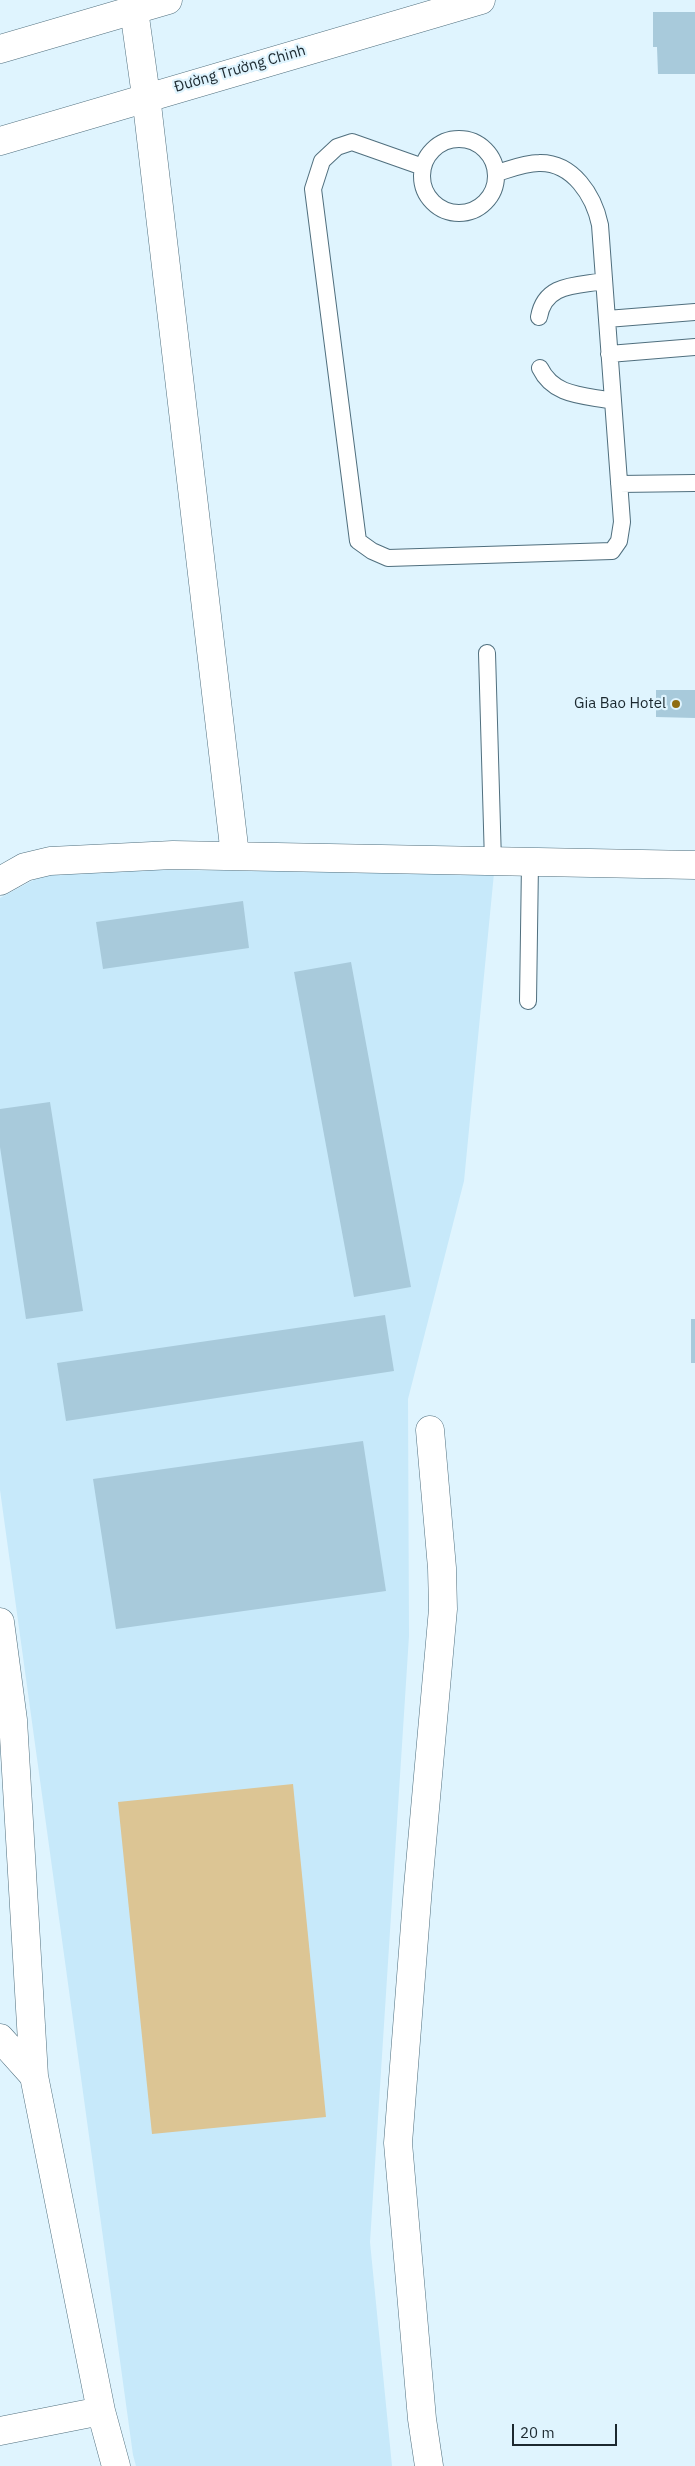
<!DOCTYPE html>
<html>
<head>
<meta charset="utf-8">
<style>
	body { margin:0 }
	#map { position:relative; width:695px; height:2466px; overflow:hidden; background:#dff4fe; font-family:"IBM Plex Sans",sans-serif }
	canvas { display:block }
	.scale { position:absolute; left:512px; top:2424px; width:105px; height:22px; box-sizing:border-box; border:2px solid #1b282f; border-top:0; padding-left:6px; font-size:15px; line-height:18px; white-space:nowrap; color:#1b282f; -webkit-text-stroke:4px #dff4fe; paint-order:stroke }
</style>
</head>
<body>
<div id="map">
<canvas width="695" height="2466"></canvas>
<div class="scale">20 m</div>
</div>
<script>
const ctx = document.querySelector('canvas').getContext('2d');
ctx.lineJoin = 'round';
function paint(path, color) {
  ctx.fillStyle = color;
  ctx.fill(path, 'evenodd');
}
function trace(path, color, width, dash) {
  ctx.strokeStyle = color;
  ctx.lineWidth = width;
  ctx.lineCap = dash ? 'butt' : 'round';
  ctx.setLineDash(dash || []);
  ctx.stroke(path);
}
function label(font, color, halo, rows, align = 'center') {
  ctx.font = font + ' "IBM Plex Sans",sans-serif';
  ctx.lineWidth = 4.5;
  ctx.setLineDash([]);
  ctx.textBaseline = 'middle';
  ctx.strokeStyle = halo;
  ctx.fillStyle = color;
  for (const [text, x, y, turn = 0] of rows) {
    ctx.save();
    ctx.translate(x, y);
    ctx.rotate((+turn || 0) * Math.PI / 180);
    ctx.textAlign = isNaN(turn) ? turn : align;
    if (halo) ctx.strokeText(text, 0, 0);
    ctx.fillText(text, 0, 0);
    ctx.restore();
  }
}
paint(new Path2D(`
	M54,869L494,873L464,1181L408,1399L409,1636L370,2242L392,2466H136L133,2455L0,1490V898Z`), '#c7e9fa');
paint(new Path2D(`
	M293,1784L326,2117L152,2134L118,1802Z`), '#dcc594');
paint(new Path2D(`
	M653,12H695V74H658L657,47H653Z
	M656,690H695V718L656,717Z
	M243,901L249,948L103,969L96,922Z
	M351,962L411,1287L354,1297L294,972Z
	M50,1102L83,1311L26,1319L0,1147V1109Z
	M385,1315L394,1371L66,1421L57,1363Z
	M691,1319H695V1363H691Z
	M363,1441L386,1591L116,1629L93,1479Z`), '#a8cadb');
const lane = new Path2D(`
	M422 176a37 37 0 1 1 74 0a37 37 0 1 1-74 0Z
	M423,167L352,142L337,147L322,161L313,189L358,541L372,551L388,558L612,551L619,541L622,522L600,225C594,196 573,162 539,163C525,163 510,169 497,173
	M539,317C545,283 576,286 604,281
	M607,319L695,312
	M609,354L695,347
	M540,368C554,397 585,395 613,401
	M619,484L695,483
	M487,653L493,862
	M528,1001L530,863`);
const street = new Path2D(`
	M134,10L146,96L235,855
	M0,881L25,867L50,861L173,855L695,865
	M0,1622L13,1720L34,2076
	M0,2038L34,2076L101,2411L116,2466
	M0,2431L101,2411
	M429,2466L422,2419L398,2143L418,1887L443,1609L442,1568L430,1430`);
const secondary = new Path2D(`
	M0,49L168,0
	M0,141L481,0`);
trace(lane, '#506f7e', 18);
trace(street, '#506f7e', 29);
trace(secondary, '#506f7e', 29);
trace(lane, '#fff', 16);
trace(street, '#fff', 28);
trace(secondary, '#fff', 28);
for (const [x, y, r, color] of [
	[676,704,5,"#8f6d12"]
]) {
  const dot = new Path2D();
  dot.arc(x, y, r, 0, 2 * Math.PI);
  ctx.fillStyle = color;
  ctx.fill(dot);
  trace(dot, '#dff4fe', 2);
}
label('15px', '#1b282f', '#dff4fe', [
	["Đường Trường Chinh",240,69,-16]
]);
label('15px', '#1b282f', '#dff4fe', [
	["Gia Bao Hotel",666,704]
], 'right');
</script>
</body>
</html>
